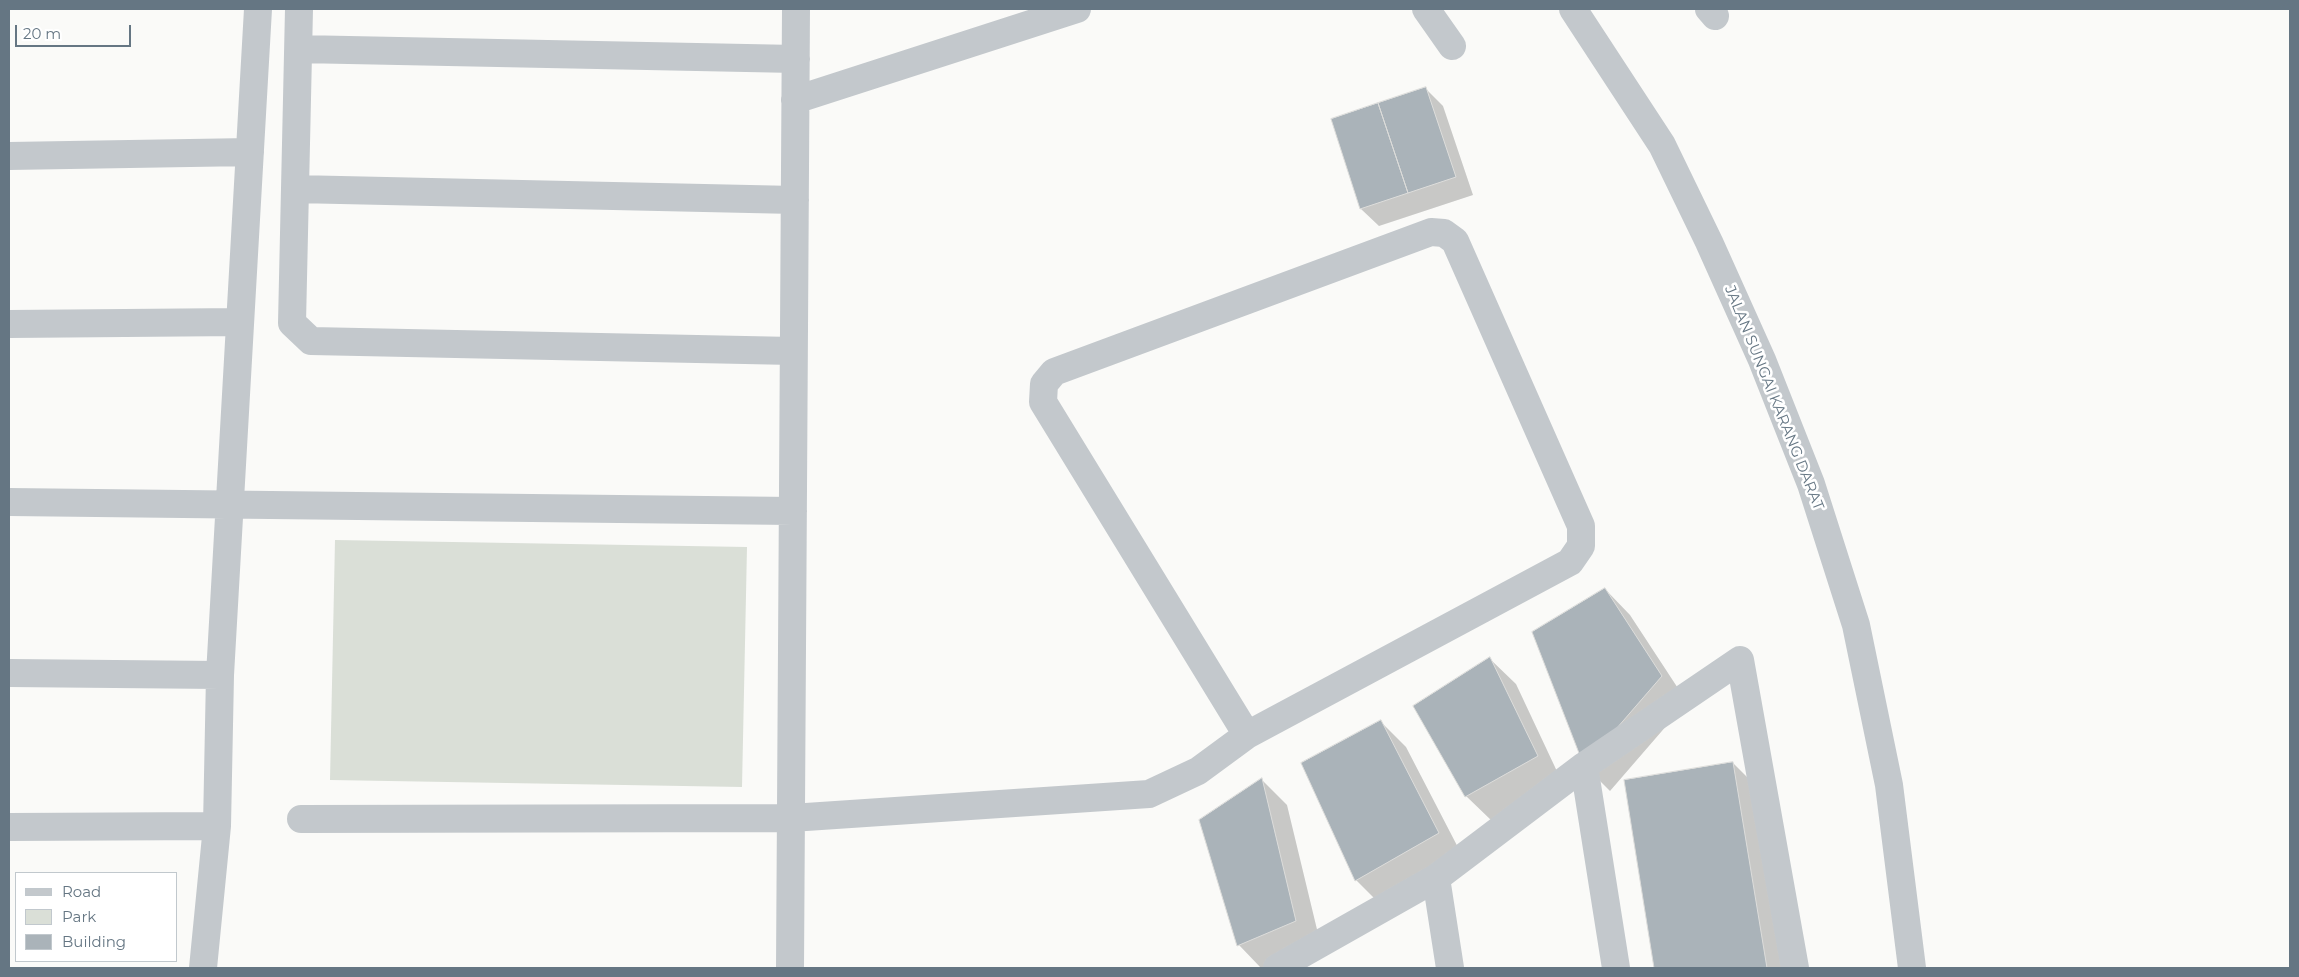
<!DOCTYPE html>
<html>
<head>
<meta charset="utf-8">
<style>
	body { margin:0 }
	#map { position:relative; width:2299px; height:977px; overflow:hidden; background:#fafaf8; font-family:Montserrat,sans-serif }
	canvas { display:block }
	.frame { position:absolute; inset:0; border:10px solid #657683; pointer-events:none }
	.legend { position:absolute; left:15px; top:872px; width:162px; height:90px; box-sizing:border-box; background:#fff; border:1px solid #c1c8cd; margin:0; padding:6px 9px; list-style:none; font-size:15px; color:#657683 }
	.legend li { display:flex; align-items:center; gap:10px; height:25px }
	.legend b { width:25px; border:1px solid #c1c8cd }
	.scale { position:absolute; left:15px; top:25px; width:116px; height:22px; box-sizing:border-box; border:2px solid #657683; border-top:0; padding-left:6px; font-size:15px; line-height:18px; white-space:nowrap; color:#657683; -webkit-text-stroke:4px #fff; paint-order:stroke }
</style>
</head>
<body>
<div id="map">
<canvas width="2299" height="977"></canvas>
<div class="frame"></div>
<ul class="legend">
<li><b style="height:6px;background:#c3c8cc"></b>Road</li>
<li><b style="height:14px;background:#dadfd7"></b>Park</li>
<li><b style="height:14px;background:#aab3b9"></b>Building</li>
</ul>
<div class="scale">20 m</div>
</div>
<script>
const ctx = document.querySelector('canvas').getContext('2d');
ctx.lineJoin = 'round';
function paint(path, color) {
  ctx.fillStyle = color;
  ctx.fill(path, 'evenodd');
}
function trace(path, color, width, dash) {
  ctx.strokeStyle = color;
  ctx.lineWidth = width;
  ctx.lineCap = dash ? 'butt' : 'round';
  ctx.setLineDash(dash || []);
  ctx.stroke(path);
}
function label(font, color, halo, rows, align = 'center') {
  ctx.font = font + ' Montserrat,sans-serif';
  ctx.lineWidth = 5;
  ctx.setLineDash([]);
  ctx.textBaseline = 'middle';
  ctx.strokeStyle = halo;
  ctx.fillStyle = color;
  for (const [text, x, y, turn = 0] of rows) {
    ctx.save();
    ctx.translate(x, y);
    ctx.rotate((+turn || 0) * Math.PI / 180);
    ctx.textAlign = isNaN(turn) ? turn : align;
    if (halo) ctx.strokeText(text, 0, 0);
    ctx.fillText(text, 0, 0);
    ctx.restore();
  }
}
paint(new Path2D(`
	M335,540L747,547L742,787L330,780Z`), '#dadfd7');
paint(new Path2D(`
	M1426,89L1443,106L1473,195L1379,226L1361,209L1333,120Z
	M1605,589L1630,615L1687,702L1610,791L1585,766Z
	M1490,659L1516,684L1562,782L1492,821L1466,796Z
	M1381,722L1406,747L1464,859L1381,905L1356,880Z
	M1733,763L1765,795L1793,968H1656L1625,781Z
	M1262,780L1287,805L1321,946L1270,968H1261L1239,945L1201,821Z`), '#0003');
const building = new Path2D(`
	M1426,87L1456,177L1408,193L1378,103Z
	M1378,103L1408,193L1360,209L1331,119Z
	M1605,588L1662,676L1584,766L1532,632Z
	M1490,657L1538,756L1465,797L1413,706Z
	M1381,720L1439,833L1355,881L1301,763Z
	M1733,762L1767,968H1654L1624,780Z
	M1262,778L1296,921L1237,946L1199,820Z`);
paint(building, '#aab3b9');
trace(building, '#dcdcda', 1);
trace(new Path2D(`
	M299,9L292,323L311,341L793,351
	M1426,9L1452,46
	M1573,9L1662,145L1709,242L1762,360L1811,484L1856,625L1889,785L1912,968
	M1709,9L1715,16
	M299,49L796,59
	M795,100L1077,9
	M9,156L250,152
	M295,189L795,200
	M9,324L240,322
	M9,502L793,511
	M9,673L220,675
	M1584,766L1616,968
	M301,819L791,818L1149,794L1198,771L1247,735L1570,562L1581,546V526L1455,241L1444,233L1431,232L1054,372L1044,384L1043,402L1247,735
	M9,827L217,826
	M1436,878L1450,968
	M203,968L217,826L220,675L258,9
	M790,968L796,9
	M1277,968L1436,878L1584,766L1740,660L1795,968`), '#c3c8cc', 28);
label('15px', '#657683', '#fff', [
	["JALAN SUNGAI KARANG DARAT",1774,398,68]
]);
</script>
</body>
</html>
